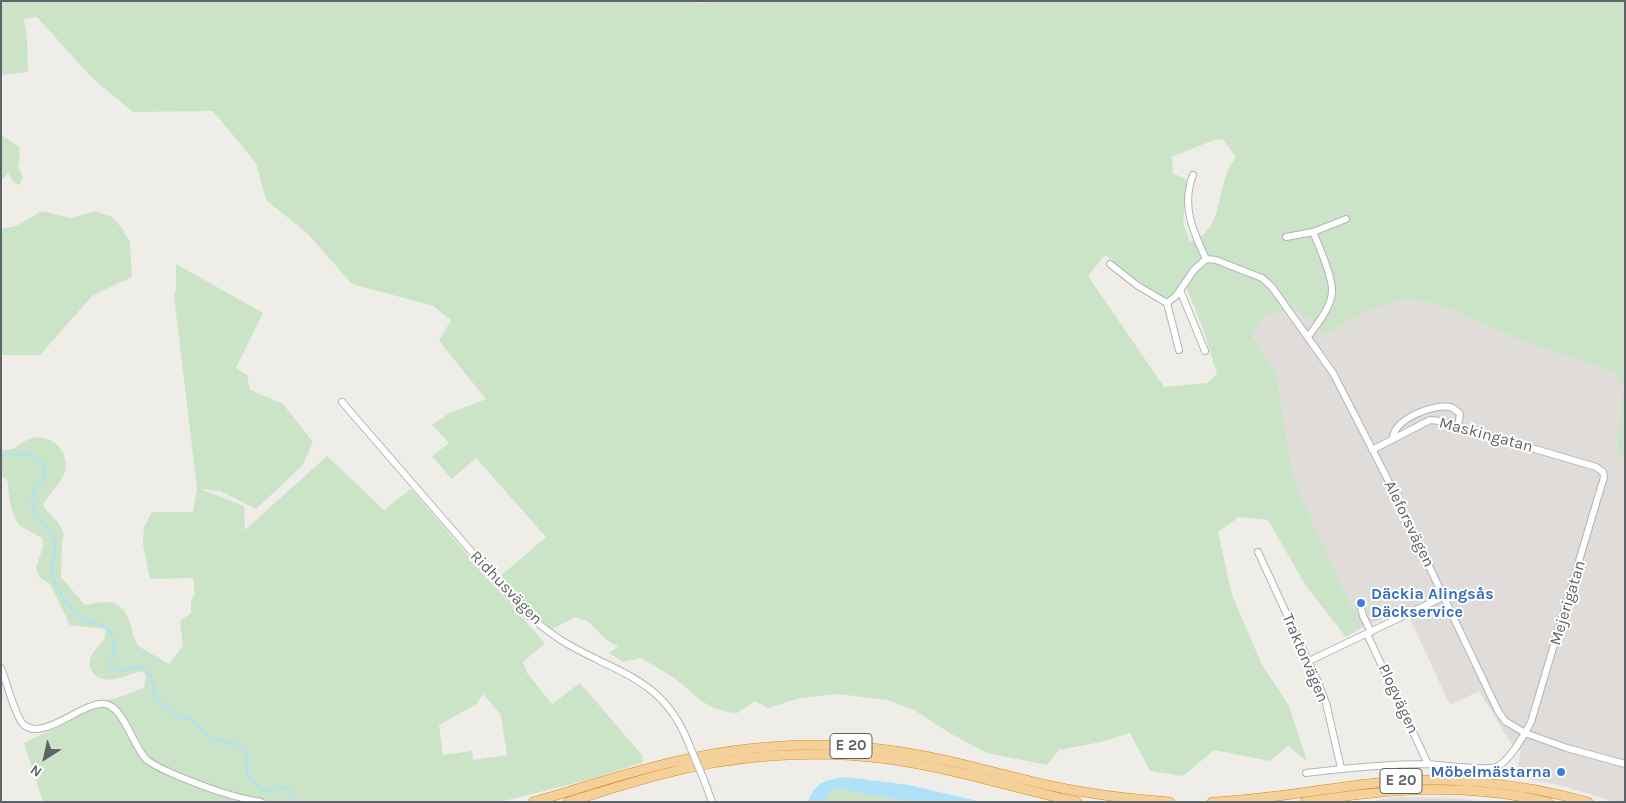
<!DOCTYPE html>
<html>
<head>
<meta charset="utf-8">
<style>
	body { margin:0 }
	#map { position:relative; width:1626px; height:803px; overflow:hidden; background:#efede8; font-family:Karla,sans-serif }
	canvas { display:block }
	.frame { position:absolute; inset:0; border:2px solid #5f6366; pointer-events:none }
	.north { position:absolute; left:20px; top:733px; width:50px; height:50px; -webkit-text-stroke:4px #fff; paint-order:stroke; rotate:215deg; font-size:14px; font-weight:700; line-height:20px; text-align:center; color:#5f6366 }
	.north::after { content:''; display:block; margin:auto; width:18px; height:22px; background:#5f6366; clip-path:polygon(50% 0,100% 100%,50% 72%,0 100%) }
</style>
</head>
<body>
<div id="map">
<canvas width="1626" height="803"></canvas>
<div class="frame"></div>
<div class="north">N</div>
</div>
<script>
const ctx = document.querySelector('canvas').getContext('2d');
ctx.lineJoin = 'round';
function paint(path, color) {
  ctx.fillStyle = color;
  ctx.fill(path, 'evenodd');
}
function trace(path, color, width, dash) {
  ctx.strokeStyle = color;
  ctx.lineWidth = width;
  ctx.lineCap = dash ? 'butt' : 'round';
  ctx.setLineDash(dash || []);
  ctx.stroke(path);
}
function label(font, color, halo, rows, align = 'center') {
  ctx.font = font + ' Karla,sans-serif';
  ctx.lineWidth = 4;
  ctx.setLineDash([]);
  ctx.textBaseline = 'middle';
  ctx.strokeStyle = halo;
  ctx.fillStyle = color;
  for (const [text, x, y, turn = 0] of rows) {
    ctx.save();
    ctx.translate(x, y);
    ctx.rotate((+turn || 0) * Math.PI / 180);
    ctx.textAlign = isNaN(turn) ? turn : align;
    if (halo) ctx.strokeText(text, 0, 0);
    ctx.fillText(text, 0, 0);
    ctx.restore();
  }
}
paint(new Path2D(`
	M1405,298L1445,307L1515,338L1615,373L1623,386L1617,449L1625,466V802H1615L1563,786L1516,776L1521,751L1511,743L1479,691L1450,705L1406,610L1365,626L1350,603L1294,481L1276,375L1252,332L1265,317L1290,308L1311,320L1325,336L1364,312Z
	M1395,797L1452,798L1489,802H1366Z`), '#dfdcd9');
paint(new Path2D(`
	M1,1H697L700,3L717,1H1625V466L1617,449L1623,386L1615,373L1515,338L1445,307L1405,298L1364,312L1325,336L1311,320L1290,308L1265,317L1252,333L1276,375L1294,481L1350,603L1365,626L1346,637L1306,586L1268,520L1239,517L1218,532L1232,595L1262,665L1289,706L1307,761L1288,746L1270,761L1214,750L1183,776L1150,771L1130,733L1101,742L1059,750L1047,765L987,753L953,735L914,710L887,700L838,694L800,698L768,708L755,701L737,713C702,709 700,697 674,678C664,671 652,665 641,658L623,662L609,653L618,647L604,638L589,622L576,617L550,630L524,607L497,579L546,537L476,458L452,479L432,456L449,443L432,425L448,414L486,399L439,341L451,320L433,306L352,284L307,233L266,200L256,163L213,111L133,112L92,78L37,17L24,19L27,39L28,72L1,75ZM1223,139L1236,157C1233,161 1230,166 1228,171C1217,196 1221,232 1190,242L1183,223L1187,180L1173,173L1172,157L1211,141ZM1105,255L1162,300L1175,302L1186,287L1202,326L1217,374L1207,383L1164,387L1088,276Z
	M1,136L4,137L19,147L20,157L18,167L23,177L20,185L14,183L8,173L1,181Z
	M42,211L70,218L95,211L112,217L121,227L130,242L132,277L93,295L40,355H4L1,353V229L16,226Z
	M176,264L263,313L236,368L247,375L250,390L283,404L313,442L302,466L256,509L221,491L200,489L244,506L245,530L327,456L384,510L411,489L487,578L545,643L523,662L527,673L552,704L580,683L642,755L643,762L599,777L500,802H43L24,743L75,718L106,700L117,698L144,688L146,676L143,671C128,674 102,689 92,671C89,666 89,661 91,656C97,645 107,643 105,629L70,625L50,584L39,577L36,567L43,547L42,538C36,534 30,532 24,528C9,519 10,495 7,480L1,475V450C17,452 20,441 33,438C40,436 49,439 55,443C60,447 64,452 65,459C70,479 50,489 43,506L59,524L64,534L62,541L61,577L85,605C92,604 99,602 105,602C131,602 129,629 138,646L169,664L183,646L180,621L191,613V601L195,594L193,578L150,579L143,544L144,527L152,512H193L197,488L174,296L176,289ZM483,694L501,715L507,755L473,760L472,751L443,755L439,725L477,704Z
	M838,789L911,802H823L830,792Z`), '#cbe4c7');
paint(new Path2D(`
	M846,777L909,785L982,802H911L838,789L830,792L823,802H808C815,781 826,780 846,777Z`), '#afe2f8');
trace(new Path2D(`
	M1,455C19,454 38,450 46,470C45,473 44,477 42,481C38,486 33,490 32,497C29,517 51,525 55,543C57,553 50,564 52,574C55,586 73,615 84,620C93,623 103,623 109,630C117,640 112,656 111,667C121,675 132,666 143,666L153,682L154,693L157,699L178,717L190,718L213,741L220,740L242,746L248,757L247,774L263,791C273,791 277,786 287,788L296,802`), '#afe2f8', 2);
const minor = new Path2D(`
	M1193,175C1181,206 1193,231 1206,259
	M1286,237L1313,232L1346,219
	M1110,264L1138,286L1167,303
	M1180,290L1205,351
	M1308,337C1317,324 1331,308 1332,292C1333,277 1319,246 1313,232
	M1179,350L1167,303L1176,296L1194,270L1206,259L1216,260L1262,278L1272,287L1333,373L1387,478L1498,711L1505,721L1525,733L1567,748L1625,764
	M342,402L522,610C535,621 549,633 564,642C616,673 663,678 688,742
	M1393,439C1393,419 1433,404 1450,407C1454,408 1457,411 1460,414L1458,426
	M1258,552L1318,682L1326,703L1341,768
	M1360,604L1363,616L1371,632
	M1367,634L1428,764
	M1309,661L1443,597
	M1,668C6,680 15,716 23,724C43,743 82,701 105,704C124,707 133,747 147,760C156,767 167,771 178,776C205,787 231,797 261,802
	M1306,773C1347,768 1387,764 1428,764C1443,765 1485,771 1496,767C1508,763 1525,734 1531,722L1604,477L1603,472L1596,467L1440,421L1430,420L1372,450
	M704,780L712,802`);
const highway = new Path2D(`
	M533,802C572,791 610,778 649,768C727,747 808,739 888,750C943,757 994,773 1047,785C1088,794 1129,799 1170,802
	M568,802C598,793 628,783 659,775C732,755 813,749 888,759C952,768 1014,788 1077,802
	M1212,802C1264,800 1315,790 1367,784C1440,775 1517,782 1588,802
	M1305,802C1388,789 1465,782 1548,802`);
trace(minor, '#b2b5b8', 8);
trace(highway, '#e28615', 10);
trace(minor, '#fff', 6);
trace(highway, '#f4d19a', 9);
const minorBridge = new Path2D(`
	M688,742L704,780`);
trace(minorBridge, '#b2b5b8', 8, []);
trace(minorBridge, '#fff', 6);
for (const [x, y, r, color] of [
	[1361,603,5,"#3f7fe0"],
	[1561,772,5,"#3f7fe0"]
]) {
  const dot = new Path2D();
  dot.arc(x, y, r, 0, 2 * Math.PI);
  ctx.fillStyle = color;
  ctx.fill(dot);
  trace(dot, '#fff', 2);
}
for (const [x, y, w] of [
	[851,746,42],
	[1401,781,42]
]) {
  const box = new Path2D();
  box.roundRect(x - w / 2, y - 12.5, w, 25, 4);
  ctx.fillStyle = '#fff';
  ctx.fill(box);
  trace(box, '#5f6366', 1);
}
label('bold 15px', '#5f6366', null, [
	["E 20",851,746],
	["E 20",1401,781]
]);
label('16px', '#5f6366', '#fff', [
	["Maskingatan",1486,435,15],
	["Aleforsvägen",1409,524,64],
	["Ridhusvägen",506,588,46],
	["Mejerigatan",1568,603,-73],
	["Traktorvägen",1305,658,67],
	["Plogvägen",1398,699,65]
]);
label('bold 16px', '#366cbe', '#fff', [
	["Däckia Alingsås",1371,594],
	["Däckservice",1371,612],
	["Möbelmästarna",1551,772,"right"]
], 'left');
</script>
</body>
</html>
